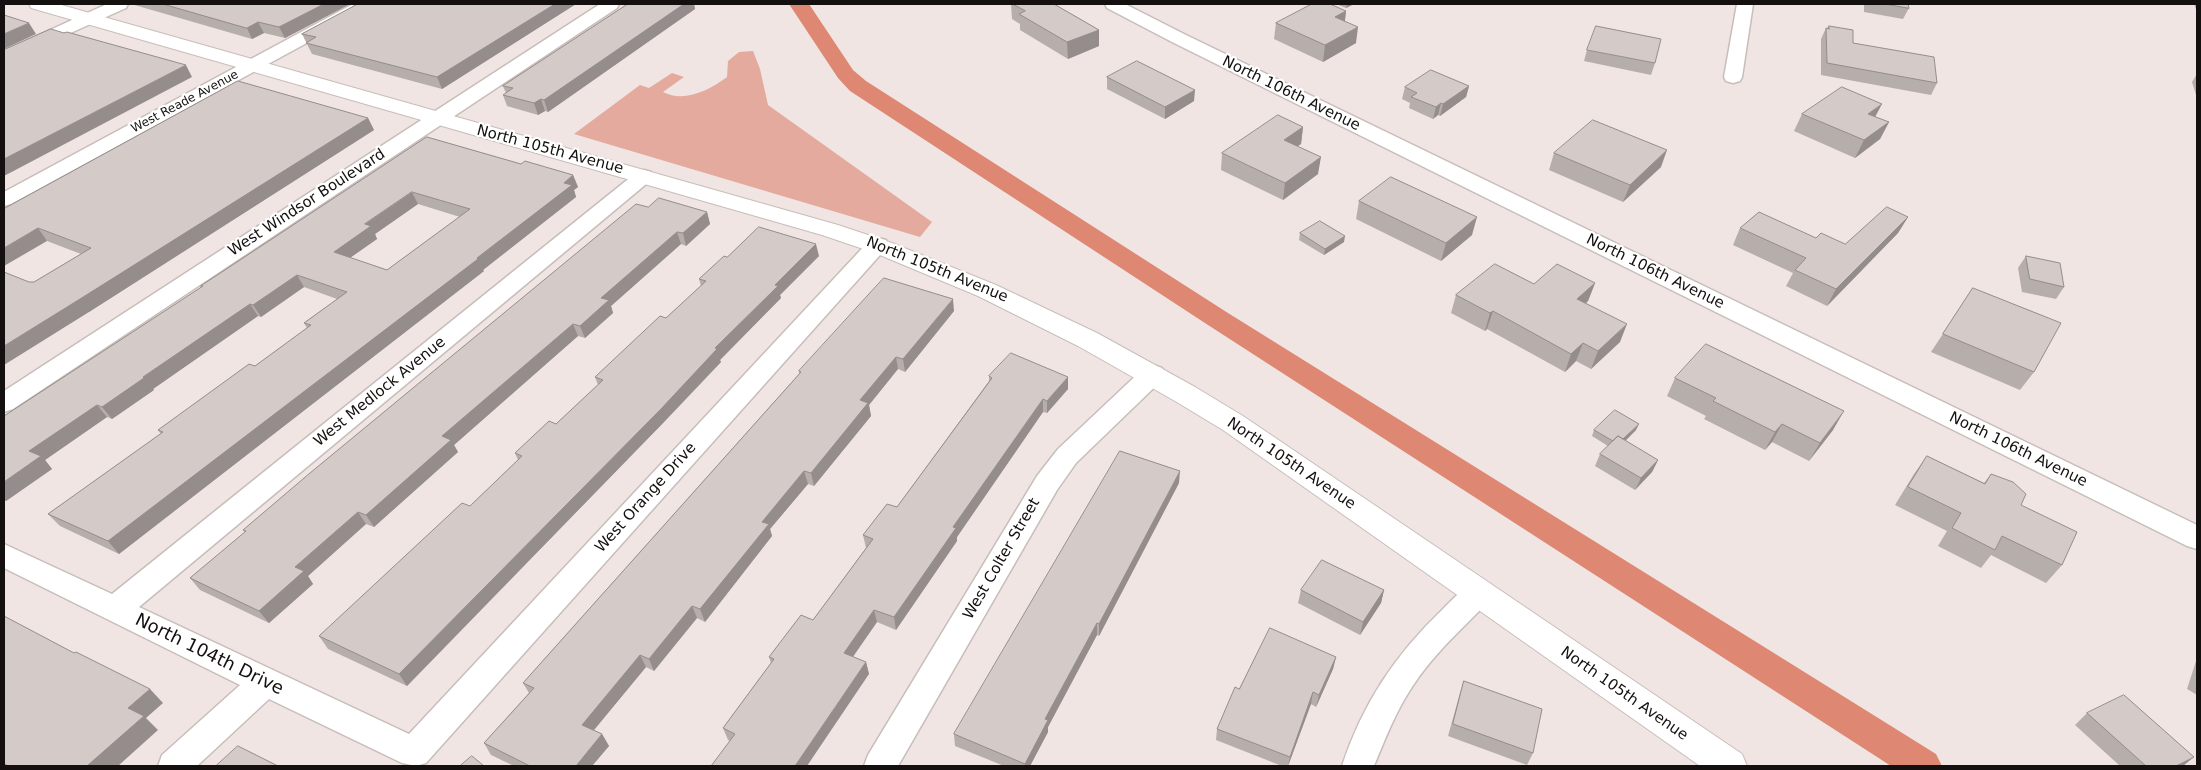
<!DOCTYPE html>
<html>
<head>
<meta charset="utf-8">
<style>
	body { margin:0 }
	#map { position:relative; width:2201px; height:770px; overflow:hidden; background:#f0e5e2; font-family:"DejaVu Sans",sans-serif }
	canvas { display:block }
	.frame { position:absolute; inset:0; border:5px solid #13100f; pointer-events:none }
</style>
</head>
<body>
<div id="map">
<canvas width="2201" height="770"></canvas>
<div class="frame"></div>
</div>
<script>
const ctx = document.querySelector('canvas').getContext('2d');
ctx.lineJoin = 'round';
function paint(path, color) {
  ctx.fillStyle = color;
  ctx.fill(path, 'evenodd');
}
function trace(path, color, width, dash) {
  ctx.strokeStyle = color;
  ctx.lineWidth = width;
  ctx.lineCap = dash ? 'butt' : 'round';
  ctx.setLineDash(dash || []);
  ctx.stroke(path);
}
function label(font, color, halo, rows, align = 'center') {
  ctx.font = font + ' "DejaVu Sans",sans-serif';
  ctx.lineWidth = 4.5;
  ctx.setLineDash([]);
  ctx.textBaseline = 'middle';
  ctx.strokeStyle = halo;
  ctx.fillStyle = color;
  for (const [text, x, y, turn = 0] of rows) {
    ctx.save();
    ctx.translate(x, y);
    ctx.rotate((+turn || 0) * Math.PI / 180);
    ctx.textAlign = isNaN(turn) ? turn : align;
    if (halo) ctx.strokeText(text, 0, 0);
    ctx.fillText(text, 0, 0);
    ctx.restore();
  }
}
paint(new Path2D(`
	M753,51L760,69L768,105L932,222L920,237L574,134L640,85L649,88L672,73L684,77L663,92C684,103 710,90 727,77L728,61L739,52Z`), '#e4aa9d');
paint(new Path2D(`
	M789,4H809L853,70L866,81L1228,313L1936,754L1942,766H1891L1208,325L850,91L838,78Z`), '#de8773');
const street = new Path2D(`
	M107,4H128L126,8L4,63V51Z
	M353,4H373L371,8L11,204L4,206V192Z
	M600,4H619L617,8L13,409L4,412V391Z
	M1105,4H1125L1184,34L2197,525V549L2187,546L1172,42L1107,8Z
	M1737,4H1753L1742,77L1740,81L1733,83L1726,81L1724,77Z
	M644,170L651,172L654,176L651,180L139,607L409,734L870,240L878,238L886,240L889,245L426,763L416,766L402,763L269,699L197,766H158L162,755L240,685L4,568V544L112,594L637,172Z
	M1153,365L1162,368L1165,374L1162,380L1076,463L1057,490L898,766H864L868,755L1037,476L1058,449L1144,368Z
	M1479,581L1489,585L1494,593L1489,601C1463,628 1433,654 1412,687C1396,711 1385,739 1374,766H1342C1363,703 1395,655 1443,609C1454,598 1464,586 1479,581Z`);
const secondary = new Path2D(`
	M29,4H58L838,225L892,243L996,285L1097,333L1195,387L1243,416L1742,754L1747,766H1700L1223,430L1175,401L1078,346L978,296L875,253L822,235L31,8Z`);
trace(street, '#c7bdba', 3);
trace(secondary, '#c7bdba', 2);
paint(street, '#fff');
paint(secondary, '#fff');
paint(new Path2D(`
	M131,4H350L285,38L264,33L252,39Z
	M358,4H576L442,89L312,54L302,34Z
	M628,4H694L695,9L548,112L545,111L538,115L507,106L503,95L506,93L503,86Z
	M1011,4H1054L1099,30V46L1068,59L1020,30V24L1012,19Z
	M1336,4H1354L1346,8Z
	M1864,4H1908L1909,8L1903,19L1864,12Z
	M2194,4H2197V12Z
	M1346,11L1345,21L1356,43L1323,62L1274,39L1276,23Z
	M1829,26L1853,43L1937,83L1931,95L1821,75V39L1826,28H1827Z
	M1587,50L1655,63L1651,75L1584,61Z
	M2197,74V98L2192,82Z
	M1107,77L1194,101L1165,119L1107,89Z
	M1469,86L1466,97L1440,116L1438,115L1433,119L1409,108L1410,103L1402,99L1405,87Z
	M1802,114L1875,117L1889,122L1880,139L1855,158L1794,131Z
	M368,118L374,130L89,312L29,282H34L81,254L47,241L4,209Z
	M1303,127L1301,144L1297,146L1318,174L1283,200L1221,170L1222,153Z
	M427,137L521,164L573,175L578,187L574,190L576,197L483,270L484,271L119,554L60,526L48,514L161,434L158,430L255,366L307,328L304,323L337,299L304,287L261,317L258,316L153,389L154,390L112,419L107,417L45,460L52,469L6,501L4,500V416L202,287L201,286ZM418,204L460,217L387,270L350,258L377,239L375,234Z
	M1554,153L1661,167L1623,202L1549,170Z
	M1359,201L1472,235L1441,261L1356,219Z
	M648,207L707,212L710,224L686,246L681,244L611,306L613,313L585,338L578,336L454,445L458,452L374,527L366,524L308,576L313,584L269,623L200,590L190,578L245,532L243,530Z
	M1908,217L1898,233L1827,306L1786,286L1793,273L1733,245L1740,228L1816,238L1845,244Z
	M1300,233L1344,242L1324,255L1299,240Z
	M819,256L780,295L781,298L720,360L721,362L664,422L407,686L328,649L319,636L470,506L518,460L515,453L556,424L598,385L595,377L666,318L701,286L699,279L727,257Z
	M2026,256L2064,287L2056,299L2022,292L2018,268Z
	M1595,283L1588,301L1586,303L1620,342L1591,369L1576,361L1565,372L1487,329L1485,331L1451,313L1456,295L1534,284Z
	M1973,288L2034,372L2020,390L1931,352Z
	M954,311L905,372L898,369L869,405L871,416L814,486L808,484L770,529L772,536L705,622L697,618L654,671L646,667L594,730L602,734L609,746L592,766H514L491,755L484,743L529,693L523,683L799,374V371Z
	M989,376L1068,389L1047,413L1043,412L957,537V541L896,630L877,622L853,657L866,662L869,674L730,741L728,740L723,728L771,663L769,657L813,620L866,548L863,535L897,507L989,381Z
	M1675,378L1833,430L1809,461L1772,442L1765,450L1704,419L1706,416L1667,396Z
	M1594,430H1636L1625,441L1658,460L1652,472L1635,490L1595,466L1600,454L1608,446L1592,436Z
	M1927,456L1984,483L1991,474L2021,505L2062,565L2046,583L1991,555L1981,568L1938,546L1947,531L1895,505L1914,474Z
	M1179,483L1099,636L1097,635L1048,727V732L1030,766H1004L955,746L954,734Z
	M1301,590H1384L1381,603L1360,635L1298,603Z
	M1336,657L1333,669L1316,707L1311,704L1288,766H1282L1216,740L1217,729L1239,689Z
	M2197,658V695L2187,689Z
	M1464,681L1533,753L1527,765L1448,736L1460,693Z
	M2087,713L2183,766H2120L2075,725Z`), '#b6aeab');
paint(new Path2D(`
	M324,4H350L285,38L279,27Z
	M555,4H576L442,89L437,77Z
	M684,4H694L695,9L548,112L544,100Z
	M1347,4H1354L1346,8Z
	M1346,11L1344,27L1335,17Z
	M258,22L264,33L252,39L247,28Z
	M29,23L36,34L4,49V34Z
	M1358,27L1356,43L1323,62L1325,45Z
	M1099,30V46L1068,59L1067,42Z
	M186,65L192,77L4,176V159Z
	M1469,86L1466,97L1440,116L1443,104Z
	M1195,90L1194,101L1165,119V107Z
	M541,99L545,111L538,115L534,103Z
	M1441,103L1438,115L1433,119L1436,107Z
	M1882,104L1873,121L1868,114Z
	M368,118L374,130L89,312L4,365V346Z
	M1889,122L1880,139L1855,158L1864,140Z
	M1303,127L1301,144L1282,157L1284,140Z
	M1667,150L1661,167L1623,202L1630,185Z
	M1321,157L1318,174L1283,200L1285,183Z
	M573,175L578,187L574,190L576,197L483,270L484,271L119,554L108,541L477,258L564,183Z
	M412,192L418,204L375,234L377,239L341,264L334,252L365,224Z
	M707,212L710,224L686,246L683,233Z
	M1477,217L1472,235L1441,261L1446,243Z
	M1908,217L1898,233L1827,306L1836,289Z
	M38,228L47,241L4,266V248Z
	M677,232L681,244L611,306L613,313L585,338L580,326L601,298Z
	M1345,236L1344,242L1324,255L1325,249Z
	M816,244L819,256L780,295L781,298L720,360L721,362L664,422L407,686L399,674L715,348L775,285Z
	M297,275L304,287L261,317L253,305Z
	M1595,283L1588,301L1571,317L1577,299Z
	M953,299L954,311L905,372L903,359Z
	M250,304L258,316L153,389L154,390L112,419L102,407L143,377Z
	M1493,311L1487,329L1485,331L1490,313Z
	M573,324L578,336L454,445L458,452L374,527L366,515L442,436Z
	M1627,324L1620,342L1591,369L1598,351Z
	M1583,343L1576,361L1565,372L1571,354Z
	M896,357L898,369L869,405L871,416L814,486L811,473L860,400Z
	M1068,377V389L1047,413V401Z
	M1043,399V412L957,537V541L896,630L894,617L953,527Z
	M97,405L107,417L45,460L52,469L6,501L4,499V482L29,451Z
	M1844,411L1833,430L1809,461L1820,443Z
	M1639,424L1636,430L1616,450L1618,444Z
	M1782,424L1772,442L1765,450L1775,432Z
	M1658,460L1652,472L1635,490L1641,478Z
	M804,471L808,484L770,529L772,536L705,622L700,609L762,522Z
	M1180,471L1179,483L1099,636V624Z
	M358,512L366,524L308,576L313,584L269,623L259,611L295,567Z
	M1384,590L1381,603L1360,635L1363,622Z
	M692,606L697,618L654,671L649,659Z
	M874,610L877,622L847,665L844,653Z
	M1097,623V635L1048,727V732L1030,766H1025V764L1045,719Z
	M640,655L646,667L589,736L582,725Z
	M1336,657L1333,669L1316,707L1319,695Z
	M866,662L869,674L807,766H795Z
	M150,689L163,703L146,718L158,730L118,766H87L128,708Z
	M1313,692L1311,704L1288,766L1290,757Z
	M602,734L609,746L592,766H576Z
	M2194,757L2183,766H2176Z`), '#948d8b');
const building = new Path2D(`
	M163,4H324L279,27L258,22L247,28Z
	M358,4H555L437,77L306,43L316,37L302,34Z
	M628,4H684L544,100L541,99L534,103L503,95L513,88L503,86Z
	M1013,4H1054L1099,30L1067,42L1019,14L1025,11Z
	M1312,4H1330L1346,11L1335,17L1358,27L1325,45L1276,23Z
	M1885,4H1908L1909,8Z
	M4,15L29,23L4,34Z
	M1596,26L1661,39L1655,63L1587,50Z
	M1829,26L1853,30V43L1934,57L1937,83L1827,63L1826,28L1829,29Z
	M51,29L64,33L67,32L186,65L4,159V50Z
	M1137,61L1195,90L1165,107L1107,77Z
	M1431,70L1469,86L1443,104L1441,103L1436,107L1411,97L1417,93L1405,87Z
	M238,81L368,118L80,299L4,346V272L29,282H34L91,248L38,228L4,248V209Z
	M1842,87L1882,104L1868,114L1889,122L1864,140L1802,114Z
	M1278,115L1303,127L1284,140L1321,157L1285,183L1222,153Z
	M1593,120L1667,150L1630,185L1554,153Z
	M427,137L521,164L525,161L573,175L564,183L572,185L477,258L478,259L108,541L48,514L163,432L158,430L249,364L255,366L311,325L304,323L347,292L297,275L253,305L250,304L143,377L144,378L102,407L97,405L29,451L41,456L4,482V416L203,286H201ZM412,192L470,209L387,270L334,252L371,226L365,224Z
	M1391,177L1477,217L1446,243L1359,201Z
	M659,198L707,212L683,233L677,232L601,298L609,300L580,326L573,324L442,436L451,440L366,515L358,512L295,567L304,571L259,611L190,578L246,531L243,530L310,473L636,204L648,207Z
	M1887,207L1908,217L1836,289L1795,270L1806,258L1740,228L1759,212L1816,238L1821,233L1845,244Z
	M1320,221L1345,236L1325,249L1300,233Z
	M759,227L816,244L775,285L778,286L715,348L717,349L660,410L399,674L319,636L462,503L470,506L522,456L515,453L549,421L556,424L603,380L595,377L660,316L666,318L706,281L699,279L724,256L727,257Z
	M2026,256L2060,263L2064,287L2030,279Z
	M1495,264L1534,284L1557,264L1595,283L1577,299L1627,324L1598,351L1583,343L1571,354L1493,311L1490,313L1456,295Z
	M884,278L953,299L903,359L896,357L860,400L868,403L811,473L804,471L762,522L769,524L700,609L692,606L649,659L640,655L582,725L602,734L576,766H530L484,743L534,688L523,683L801,372L799,371Z
	M1973,288L2061,323L2034,372L1943,334Z
	M1706,344L1844,411L1820,443L1782,424L1775,432L1713,401L1716,398L1675,378Z
	M1011,353L1068,377L1047,401L1043,399L953,527L956,528L894,617L874,610L844,653L866,662L795,766H711L735,734L723,728L774,659L769,657L801,615L813,620L873,539L863,535L887,504L897,507L992,378L989,376Z
	M1615,410L1639,424L1623,439L1618,436L1613,441L1594,430Z
	M1618,436L1658,460L1641,478L1600,454Z
	M1120,451L1180,471L1099,624L1097,623L1045,719L1048,720L1025,764L954,734Z
	M1927,456L1985,484L1991,474L2013,482L2026,494L2021,505L2077,532L2062,565L2002,536L1995,550L1952,528L1961,513L1908,487Z
	M1322,560L1384,590L1363,622L1301,590Z
	M4,616L74,653L76,652L150,689L128,708L144,716L87,766H8L5,764L4,766Z
	M1270,628L1336,657L1319,695L1313,692L1290,757L1217,729L1235,687L1239,689Z
	M1464,681L1542,709L1533,753L1453,724Z
	M2124,695L2194,757L2176,766H2146L2087,713Z
	M238,746L278,766H216Z
	M472,756L484,766H460Z`);
paint(building, '#d4cac7');
trace(building, '#948d8b', 1);
label('12px', '#13100f', '#fff', [
	["West Reade Avenue",185,102,-28]
]);
label('15px', '#13100f', '#fff', [
	["North 106th Avenue",1291,94,26],
	["North 105th Avenue",550,150,15],
	["West Windsor Boulevard",307,203,-33],
	["North 105th Avenue",937,270,22],
	["North 106th Avenue",1655,272,26],
	["West Medlock Avenue",380,392,-39],
	["North 106th Avenue",2018,450,26],
	["North 105th Avenue",1291,464,34],
	["West Orange Drive",646,498,-48],
	["West Colter Street",1002,559,-60],
	["North 105th Avenue",1624,694,35]
]);
label('18px', '#13100f', '#fff', [
	["North 104th Drive",209,655,26]
]);
</script>
</body>
</html>
